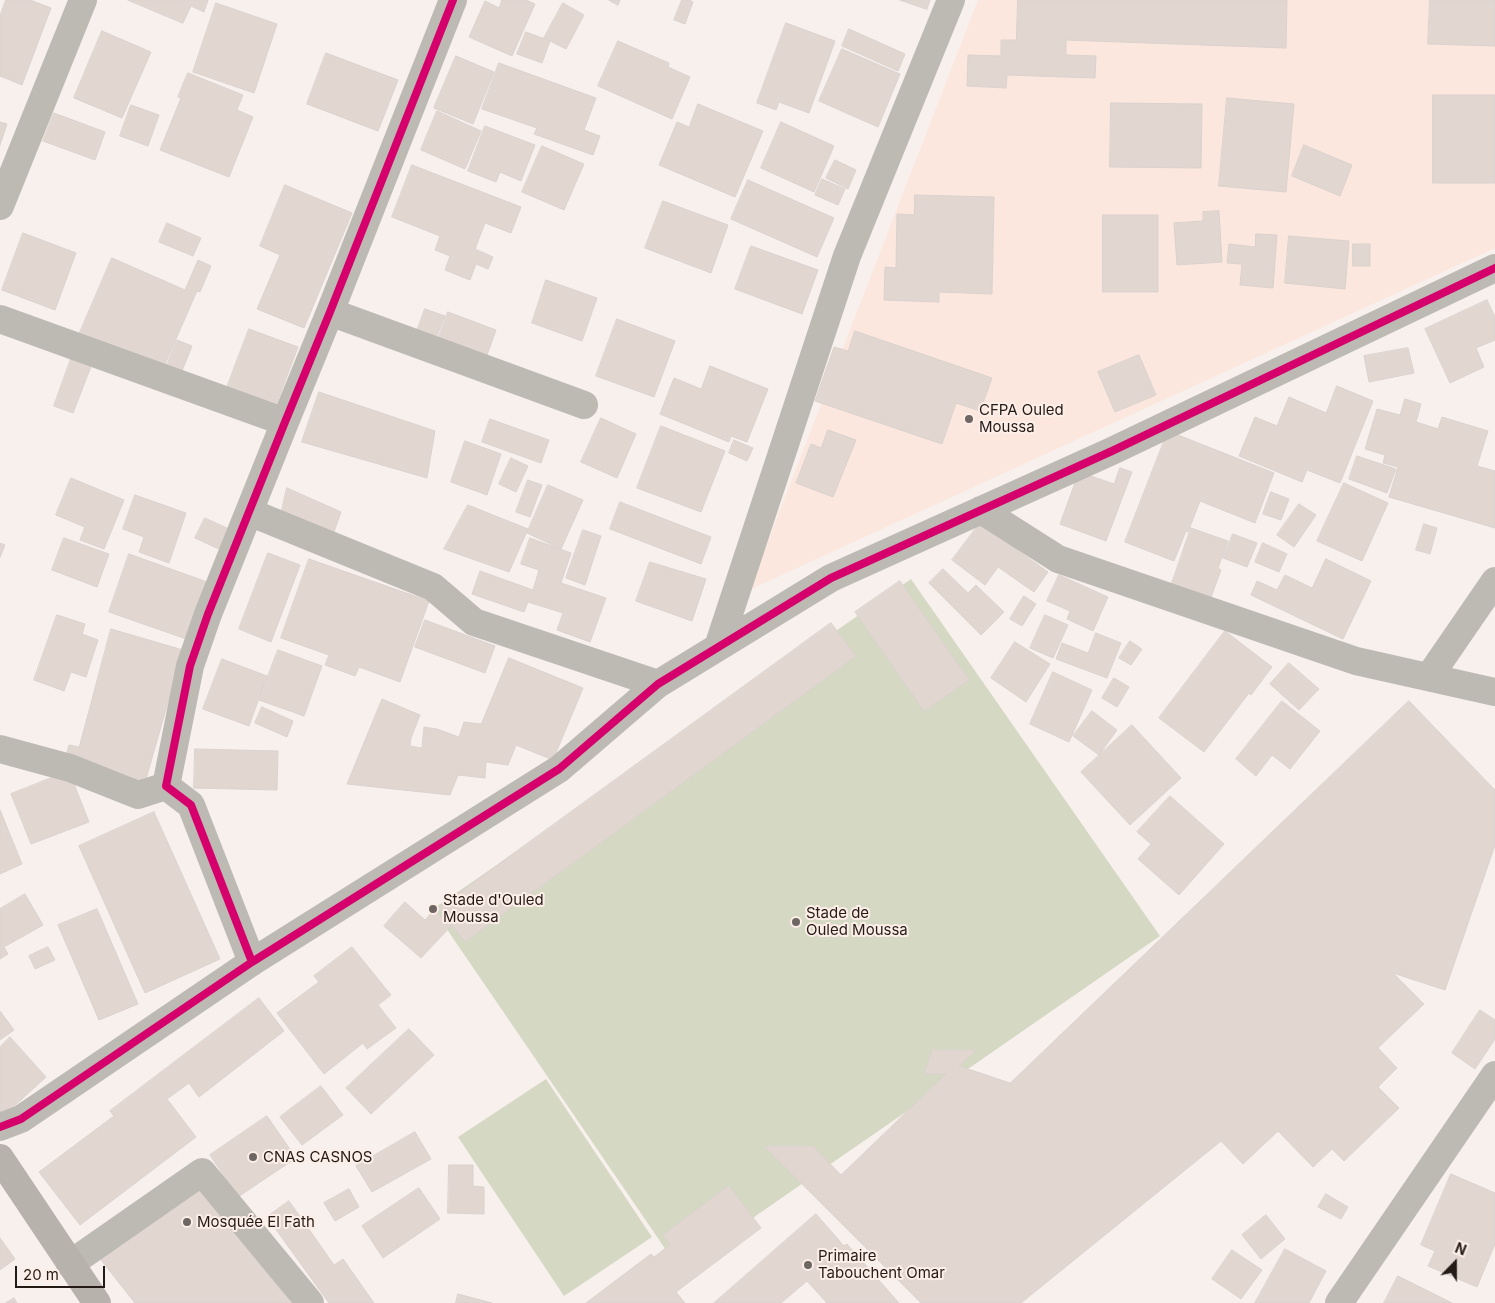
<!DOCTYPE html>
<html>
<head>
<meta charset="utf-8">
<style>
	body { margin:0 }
	#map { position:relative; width:1495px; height:1303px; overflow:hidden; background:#f8f0ed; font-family:Inter,sans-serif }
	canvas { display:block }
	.north { position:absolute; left:1430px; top:1238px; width:50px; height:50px; -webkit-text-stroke:4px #fdeee8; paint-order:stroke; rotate:22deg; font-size:14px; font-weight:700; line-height:20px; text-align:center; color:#241b17 }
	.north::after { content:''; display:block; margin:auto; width:18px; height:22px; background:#241b17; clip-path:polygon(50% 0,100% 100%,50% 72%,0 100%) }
	.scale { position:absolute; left:15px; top:1266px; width:90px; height:22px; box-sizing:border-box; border:2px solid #241b17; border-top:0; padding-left:6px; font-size:15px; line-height:18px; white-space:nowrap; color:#241b17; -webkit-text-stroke:4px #fdeee8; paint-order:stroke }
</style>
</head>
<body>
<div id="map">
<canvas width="1495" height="1303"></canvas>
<div class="north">N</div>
<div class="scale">20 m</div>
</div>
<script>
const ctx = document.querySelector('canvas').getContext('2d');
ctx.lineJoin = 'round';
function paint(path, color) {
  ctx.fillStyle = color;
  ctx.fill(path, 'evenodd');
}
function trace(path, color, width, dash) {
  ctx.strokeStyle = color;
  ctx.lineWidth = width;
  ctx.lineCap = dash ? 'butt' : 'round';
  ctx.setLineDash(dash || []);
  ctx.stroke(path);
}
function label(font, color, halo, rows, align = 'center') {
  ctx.font = font + ' Inter,sans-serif';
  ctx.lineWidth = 4;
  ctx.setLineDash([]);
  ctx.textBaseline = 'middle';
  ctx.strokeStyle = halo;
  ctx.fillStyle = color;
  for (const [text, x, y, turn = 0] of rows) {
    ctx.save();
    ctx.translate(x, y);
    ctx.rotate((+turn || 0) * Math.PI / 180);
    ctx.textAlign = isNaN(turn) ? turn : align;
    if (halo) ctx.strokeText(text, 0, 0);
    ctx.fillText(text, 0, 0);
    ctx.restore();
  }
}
paint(new Path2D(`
	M978,0H1495V248L749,590Z`), '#fbe7dd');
paint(new Path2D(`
	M911,579L1160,936L679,1269L433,909Z
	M546,1079L652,1237L564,1296L458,1137Z`), '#d5d9c4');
const building = new Path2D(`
	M6,0H30L51,8L22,85L0,76V16Z
	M128,0H208L204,12L191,6L183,23Z
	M502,0H526L535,4L512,56L469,37L485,1L499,8Z
	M609,0H620L618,5Z
	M682,0H689L693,2L685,24L674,20Z
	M900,0H930L927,9Z
	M1018,0H1287L1286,48L1066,40V55L1096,56L1095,78L1007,75L1006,88L967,86L968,55L1001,56V40H1016Z
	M1430,0H1495V46L1428,44Z
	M216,3L277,24L254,93L193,72Z
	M563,3L584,15L566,49L544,38Z
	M786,23L835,41L809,113L779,102L776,110L757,103Z
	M849,29L905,54L898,71L842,46Z
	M102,31L151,52L122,118L74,98Z
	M526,32L550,41L542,63L517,54Z
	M618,41L669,63L668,67L690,77L672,119L598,86Z
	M842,49L900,74L878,127L819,101Z
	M326,53L398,80L378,131L307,104Z
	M456,56L494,72L473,124L434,108Z
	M499,63L596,98L584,130L600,136L593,155L534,134L537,128L482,109Z
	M188,73L243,95L237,110L253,117L229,177L160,150L181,98L178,97Z
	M1433,95H1495V183H1433Z
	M1227,98L1294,104L1286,192L1219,186Z
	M1111,103L1202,104L1201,168L1110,167Z
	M698,104L763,131L735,197L659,165L677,122L689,127Z
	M131,105L159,115L148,146L120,136Z
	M437,111L481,131L465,169L421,150Z
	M54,113L105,132L95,160L43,141Z
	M0,122L7,124L0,145Z
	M781,122L834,146L814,192L761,168Z
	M485,126L535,145L521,181L500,172L496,182L468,171Z
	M1304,145L1352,165L1340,196L1292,176Z
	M542,146L584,164L564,210L522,192Z
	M835,160L856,170L848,189L826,178Z
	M412,165L521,207L511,233L485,223L475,249L493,257L488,269L476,264L470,280L445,270L450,256L435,250L440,236L392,217Z
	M822,179L845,189L838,205L815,195Z
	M748,180L834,218L817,257L731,219Z
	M285,185L352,213L304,328L257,309L280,255L260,246Z
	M915,195L994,197L992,294L939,292V302L884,300L885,267L896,268L897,214L914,215Z
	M663,201L728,225L711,273L645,248Z
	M1219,211L1222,262L1177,265L1174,223L1203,221V212Z
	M1103,215H1158V292H1103Z
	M167,223L201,238L193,256L159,242Z
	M23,233L76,253L55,310L2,290Z
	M1256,234L1277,235L1273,288L1240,285L1242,264L1227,263L1229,244L1255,247Z
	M1289,236L1349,241L1345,289L1285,283Z
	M1353,244H1370V266H1353Z
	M751,246L818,270L802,314L735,289Z
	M112,258L185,290L198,260L211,266L200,292L197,291L161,373L78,337Z
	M546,280L597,298L582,341L532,323Z
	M1487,300L1495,317V340L1476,348L1484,367L1450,383L1425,329Z
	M425,309L445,316L436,338L417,331Z
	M448,312L496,330L486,358L438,339Z
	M617,319L675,341L654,397L596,376Z
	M249,329L298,347L272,416L223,398Z
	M855,331L992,378L980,411L956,403L942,444L815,401L834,347L848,351Z
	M177,340L192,346L178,381L163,375Z
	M1408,348L1414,373L1369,382L1364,356Z
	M1139,355L1156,395L1115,412L1098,372Z
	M72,356L92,364L73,413L54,406Z
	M710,366L768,389L747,442L731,436L729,442L660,414L674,378L701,389Z
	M1337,386L1373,401L1340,483L1307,470L1302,482L1239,456L1255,417L1277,426L1289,397L1326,413Z
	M319,392L435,431L427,478L302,442Z
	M1405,399L1421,404L1416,422L1438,429L1442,417L1488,431L1477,466L1495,471V528L1389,497L1398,467L1383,463L1385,455L1365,449L1377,409L1400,415Z
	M601,418L636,434L617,478L581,462Z
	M490,419L549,440L541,463L482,442Z
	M661,426L725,451L701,512L637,488Z
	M828,430L856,440L833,497L796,483L811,444L821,448Z
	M1168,431L1274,473L1255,523L1200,501L1188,532L1186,531L1174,561L1125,542Z
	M734,440L753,448L747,461L729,453Z
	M465,441L501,454L487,495L451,482Z
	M1357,456L1396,469L1387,493L1349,479Z
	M511,458L528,466L516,492L499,484Z
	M1120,468L1132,472L1106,541L1060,524L1079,472L1114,484Z
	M71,478L124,500L104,549L80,540L85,527L56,515Z
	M528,480L542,485L530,517L516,512Z
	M1344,483L1388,503L1362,561L1317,541Z
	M548,485L583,500L561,549L527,533Z
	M287,488L341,512L333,535L281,514Z
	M1271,492L1289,499L1281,520L1263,514Z
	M135,495L186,513L169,563L139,552L144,537L123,529Z
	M620,502L711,537L701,564L610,529Z
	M1299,504L1316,515L1294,547L1277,535Z
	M468,505L528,529L509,572L444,549Z
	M205,518L229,529L219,549L195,538Z
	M980,523L1048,572L1034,592L998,567L985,585L952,560Z
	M1424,524L1437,528L1430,554L1416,550Z
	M1191,528L1228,541L1218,568L1221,570L1210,600L1171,586Z
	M583,530L601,536L585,585L566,578Z
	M1233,534L1257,543L1247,567L1223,558Z
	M64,538L109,554L97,587L52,570Z
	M530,538L571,553L561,583L606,598L590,642L557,630L563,613L528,602L524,612L472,594L480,571L533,590L539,570L521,564Z
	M0,543L5,545L0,557Z
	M1263,543L1287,554L1279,572L1255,562Z
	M268,553L300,565L271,642L239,629Z
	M129,554L210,583L189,640L109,612Z
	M309,559L429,601L400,682L359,667L355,676L325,665L329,655L281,638Z
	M1326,559L1371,581L1343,639L1251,595L1257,581L1277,590L1285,575L1312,588Z
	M650,562L706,579L692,621L636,601Z
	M943,569L968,593L976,585L1004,612L981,635L929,583Z
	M1059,575L1108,597L1093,631L1067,619L1070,611L1047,601Z
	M900,581L969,680L924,711L855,612Z
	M1024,596L1036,604L1022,626L1010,619Z
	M57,615L85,624L82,634L98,640L86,677L71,672L64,691L34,680Z
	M1045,615L1068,625L1053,658L1030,648Z
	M425,620L495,646L485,673L415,647Z
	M831,623L856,656L465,942L439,908Z
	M111,629L183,650L144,786L64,763L69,745L79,747Z
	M1225,631L1272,667L1251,695L1249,693L1204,752L1159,718Z
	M1096,633L1121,643L1107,678L1056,659L1062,643L1088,653Z
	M1130,641L1142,649L1131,665L1119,658Z
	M1015,642L1050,664L1026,702L991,678Z
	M278,650L322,666L304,716L259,700Z
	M509,658L583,688L553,760L516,745L508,765L486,762L485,778L458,775L450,795L347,784L382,699L420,715L411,738L410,746L422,748L424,727L437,729L459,737L464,722L481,724Z
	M222,659L267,676L249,726L203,709Z
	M1289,663L1319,689L1299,710L1270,684Z
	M1053,672L1092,690L1069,742L1030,724Z
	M1114,678L1129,687L1117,707L1102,698Z
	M1282,701L1320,731L1290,769L1272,755L1256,776L1236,759Z
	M1409,701L1495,790V845L1445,990L1393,973L1424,1004L1378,1048L1397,1068L1378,1087L1399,1108L1344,1161L1332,1149L1313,1167L1278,1131L1243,1164L1221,1141L1021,1303H921L764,1146H813L841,1175L946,1074H924L932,1050H976L959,1066L1010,1083Z
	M262,707L293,721L287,737L255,723Z
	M1092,711L1117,730L1099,755L1073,736Z
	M1132,725L1181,778L1130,825L1081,772Z
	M195,749L278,751L277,790L194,788Z
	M69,771L89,822L31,844L11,794Z
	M1170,796L1224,844L1179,895L1138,859L1151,844L1137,832Z
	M0,810L22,864L0,874Z
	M154,812L220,959L145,993L79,846Z
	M25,894L43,925L4,947L8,954L0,959V909Z
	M405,902L425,920L434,910L451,926L421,958L384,926Z
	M97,909L138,1004L99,1020L58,925Z
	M48,947L55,960L35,969L29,956Z
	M352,947L391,995L378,1005L396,1028L367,1049L363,1043L324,1074L277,1013L319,982L314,976Z
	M259,998L284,1031L199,1097L189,1083L167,1099L196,1137L80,1225L39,1172L114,1116L110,1111Z
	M1480,1010L1495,1020V1039L1475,1069L1452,1053Z
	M0,1011L14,1030L0,1040Z
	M409,1029L434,1055L371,1114L346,1088Z
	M10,1037L46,1077L0,1119V1047Z
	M321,1086L343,1115L302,1145L280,1117Z
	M267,1116L296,1158L238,1197L210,1155Z
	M415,1132L431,1159L372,1192L356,1166Z
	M449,1165H473V1186L484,1187V1214L448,1213Z
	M1451,1174L1495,1193V1244L1477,1287L1428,1266L1435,1251L1421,1245Z
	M196,1185L291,1303H135L101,1260Z
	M729,1186L761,1228L676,1292L685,1303H586L651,1254L654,1257L670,1245L663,1235Z
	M419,1188L440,1219L383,1258L362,1226Z
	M349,1189L359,1207L335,1221L324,1203Z
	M1326,1194L1348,1207L1341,1219L1318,1207Z
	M289,1201L334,1265L343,1259L374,1303H329L267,1217Z
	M816,1214L844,1246L847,1244L899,1303H827L807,1281L781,1303H714Z
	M1266,1215L1285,1239L1261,1259L1242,1235Z
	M0,1238L15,1259L0,1270Z
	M1285,1249L1326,1271L1309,1303H1255Z
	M1232,1250L1262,1270L1241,1299L1212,1279Z
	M1398,1276L1452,1303H1384Z
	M458,1294L492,1303H456Z
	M14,1298L17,1303H6Z`);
paint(building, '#e2d6d0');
trace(building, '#dad2cf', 1);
trace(new Path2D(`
	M0,206L83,0
	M330,312L584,405
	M0,319L285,422
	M981,510L1058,559L1356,661L1495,692
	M249,512L433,587L474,622L658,684
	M718,647L847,256L951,0
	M1429,677L1495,581
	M0,749L70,768L138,795L166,786
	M252,962L191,805L166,786L190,666L208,614L285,422L330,312L453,0
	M0,1127L21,1119L252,962L559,769L658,684L831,578L1112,451L1495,268
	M70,1264L202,1172L310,1303
	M1339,1303L1495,1075`), '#bdbab4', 28);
trace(new Path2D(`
	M0,1158L97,1303`), '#b7b3ac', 28);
trace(new Path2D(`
	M252,962L191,805L166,786L190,666L208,614L285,422L330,312L453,0
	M0,1127L21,1119L252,962L559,769L658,684L831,578L1112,451L1495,268`), '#d6006c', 8);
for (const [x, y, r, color] of [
	[969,419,5,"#6e6662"],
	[433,909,5,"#6e6662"],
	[796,922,5,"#6e6662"],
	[253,1157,5,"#6e6662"],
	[187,1222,5,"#6e6662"],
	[808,1265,5,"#6e6662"]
]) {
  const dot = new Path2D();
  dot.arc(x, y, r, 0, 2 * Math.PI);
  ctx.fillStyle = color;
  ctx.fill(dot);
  trace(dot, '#fdeee8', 2);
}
label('15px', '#241b17', '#fdeee8', [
	["CFPA Ouled",979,410],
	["Moussa",979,427],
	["Stade d'Ouled",443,900],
	["Moussa",443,917],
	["Stade de",806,913],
	["Ouled Moussa",806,930],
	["CNAS CASNOS",263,1157],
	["Mosquée El Fath",197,1222],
	["Primaire",818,1256],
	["Tabouchent Omar",818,1273]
], 'left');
</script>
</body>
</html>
